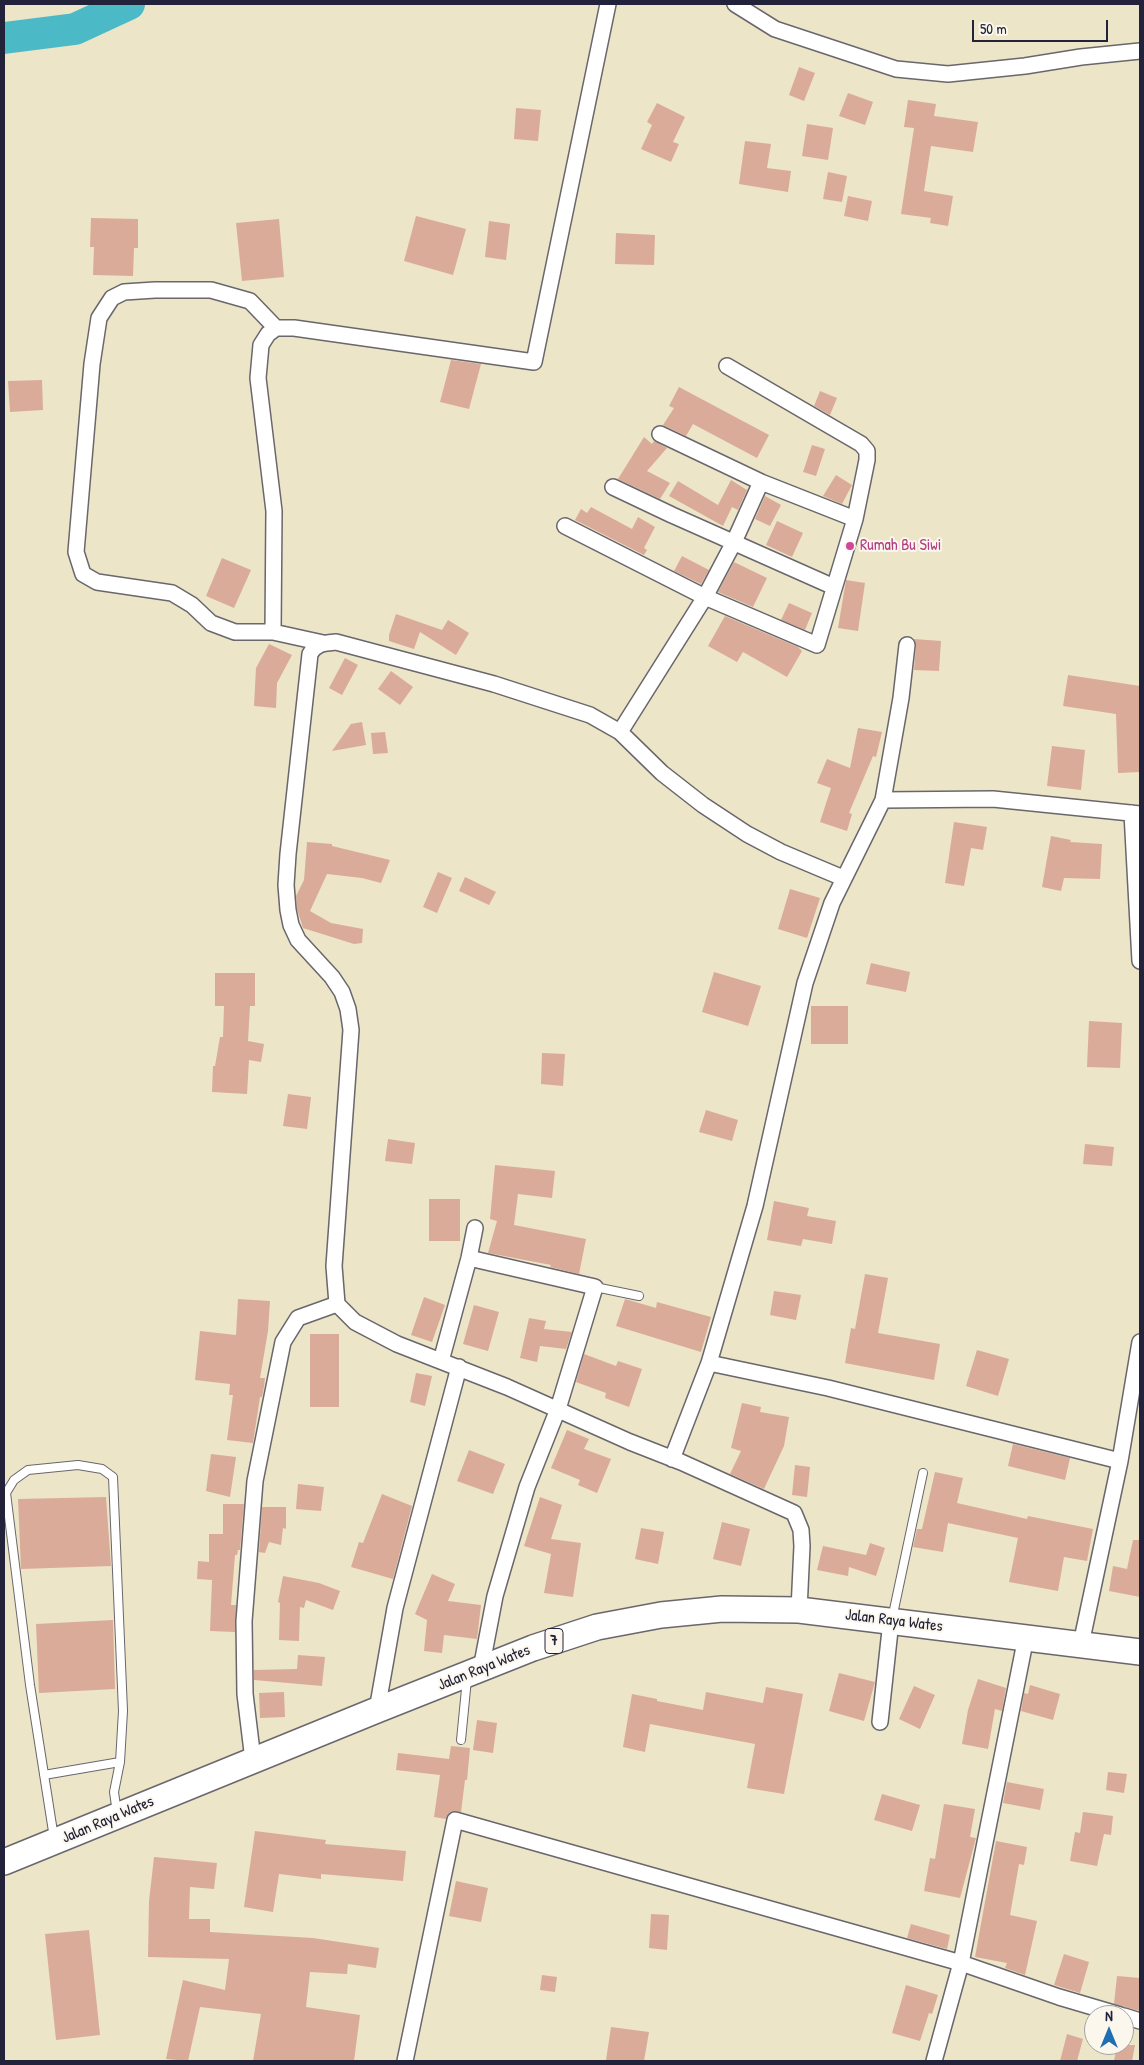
<!DOCTYPE html>
<html>
<head>
<meta charset="utf-8">
<style>
	body { margin:0 }
	#map { position:relative; width:1144px; height:2065px; overflow:hidden; background:#ece5c7; font-family:"Patrick Hand",sans-serif }
	canvas { display:block }
	.frame { position:absolute; inset:0; border:5px solid #22223b; pointer-events:none }
	.north { position:absolute; left:1084px; top:2005px; width:50px; height:50px; box-sizing:border-box; background:#fbf7ec; border:1px solid #a4a2a5; border-radius:50%; rotate:0deg; font-size:14px; font-weight:700; line-height:20px; text-align:center; color:#22223b }
	.north::after { content:''; display:block; margin:auto; width:18px; height:22px; background:#1f6fb2; clip-path:polygon(50% 0,100% 100%,50% 72%,0 100%) }
	.scale { position:absolute; left:972px; top:20px; width:136px; height:22px; box-sizing:border-box; border:2px solid #22223b; border-top:0; padding-left:6px; font-size:15px; line-height:18px; white-space:nowrap; color:#22223b; -webkit-text-stroke:4px #fbf7ec; paint-order:stroke }
</style>
</head>
<body>
<div id="map">
<canvas width="1144" height="2065"></canvas>
<div class="frame"></div>
<div class="north">N</div>
<div class="scale">50 m</div>
</div>
<script>
const ctx = document.querySelector('canvas').getContext('2d');
ctx.lineJoin = 'round';
function trace(path, color, width, dash) {
  ctx.strokeStyle = color;
  ctx.lineWidth = width;
  ctx.lineCap = dash ? 'butt' : 'round';
  ctx.setLineDash(dash || []);
  ctx.stroke(path);
}
function paint(path, color) {
  ctx.fillStyle = color;
  ctx.fill(path, 'evenodd');
}
function label(font, color, halo, rows, align = 'center') {
  ctx.font = font + ' "Patrick Hand",sans-serif';
  ctx.lineWidth = 4;
  ctx.setLineDash([]);
  ctx.textBaseline = 'middle';
  ctx.strokeStyle = halo;
  ctx.fillStyle = color;
  for (const [text, x, y, turn = 0] of rows) {
    ctx.save();
    ctx.translate(x, y);
    ctx.rotate((+turn || 0) * Math.PI / 180);
    ctx.textAlign = isNaN(turn) ? turn : align;
    if (halo) ctx.strokeText(text, 0, 0);
    ctx.fillText(text, 0, 0);
    ctx.restore();
  }
}
trace(new Path2D(`
	M4,38L75,29L129,4`), '#4cb9c7', 32);
paint(new Path2D(`
	M799,67L815,73L804,101L789,95Z
	M848,93L873,102L865,125L839,116Z
	M908,100L936,104L934,116L978,122L973,152L931,146L924,191L953,196L948,226L930,223L931,218L901,214L914,128L904,127Z
	M657,103L685,117L673,142L679,144L671,162L641,149L652,125L647,122Z
	M516,108L541,110L538,141L514,139Z
	M807,124L833,128L828,160L802,156Z
	M745,141L771,144L767,168L791,171L788,192L739,184Z
	M828,172L847,176L842,202L823,199Z
	M848,196L872,201L868,221L844,216Z
	M416,216L466,229L453,275L404,261Z
	M91,218L138,219V248H134L133,276L93,275L94,247H90Z
	M279,219L284,277L242,281L236,223Z
	M489,221L510,224L506,260L485,257Z
	M616,233L655,235L654,265L615,264Z
	M451,360L481,364L469,409L440,402Z
	M42,380L43,410L10,412L8,381Z
	M679,387L769,435L757,458L693,424L686,436L663,425L674,408L669,406Z
	M820,391L837,398L830,415L814,406Z
	M644,437L652,444L654,441L667,448L647,471L670,483L660,499L618,479Z
	M812,445L825,449L816,476L803,472Z
	M836,475L852,485L842,504L823,496Z
	M731,480L747,490L738,510L732,507L723,526L669,496L678,481L718,505Z
	M765,496L781,505L770,526L755,519Z
	M591,507L632,529L638,517L655,527L644,548L647,550L644,555L575,520L581,509L587,513Z
	M777,521L803,533L792,557L766,545Z
	M682,556L709,570L701,584L674,571Z
	M222,558L251,570L234,608L206,596Z
	M734,562L767,578L753,607L718,592Z
	M846,580L865,583L858,631L838,628Z
	M789,603L812,613L805,630L781,620Z
	M396,614L442,630L448,620L469,633L456,655L420,632L414,649L389,641V635Z
	M725,616L798,647L802,651L787,677L743,652L737,662L708,646Z
	M914,639L941,641L939,671L914,670L916,646Z
	M269,644L292,655L277,683L276,708L254,706L256,668Z
	M345,658L358,665L342,695L329,688Z
	M391,671L413,687L400,705L378,689Z
	M1068,675L1140,686V772L1118,773L1116,714L1063,706Z
	M362,722L366,745L332,751L351,724Z
	M858,728L882,732L876,757L873,756L849,813L852,814L847,831L820,822L831,788L817,783L827,759L850,768Z
	M385,732L388,753L373,754L371,733Z
	M1052,746L1085,750L1081,790L1047,786Z
	M954,822L987,827L983,850L971,848L964,886L945,883Z
	M1051,836L1071,840L1070,842L1102,844L1100,879L1064,878L1061,891L1042,887Z
	M307,842L332,844V846L390,860L381,883L362,878L327,874L310,911L331,923L363,929L362,943L354,944L303,928L297,909L296,896L304,880Z
	M438,872L452,878L437,913L423,907Z
	M465,877L496,892L489,905L459,891Z
	M790,889L820,898L807,938L778,929Z
	M871,963L910,972L906,992L866,984Z
	M714,972L761,986L748,1026L702,1012Z
	M215,973H255V1006H250L248,1041L264,1044L261,1062L249,1060L247,1094L212,1092L213,1066H215L220,1037H223L224,1006H215Z
	M811,1006H848V1044H811Z
	M1089,1021L1122,1023L1120,1068L1087,1067Z
	M542,1053L565,1054L563,1086L541,1084Z
	M288,1094L311,1097L307,1129L283,1126Z
	M706,1110L738,1120L732,1141L699,1132Z
	M388,1139L415,1143L412,1164L385,1161Z
	M1085,1144L1114,1147L1112,1166L1083,1164Z
	M495,1165L555,1171L552,1198L518,1194L514,1225L586,1239L579,1274L550,1267L551,1265L488,1253L497,1221L490,1219Z
	M429,1199H460V1241H429Z
	M774,1201L809,1208L807,1216L836,1221L832,1244L803,1239L801,1246L767,1240Z
	M865,1274L888,1278L878,1333L940,1344L934,1380L845,1363L851,1328L855,1329Z
	M774,1291L801,1295L796,1320L770,1315Z
	M424,1297L445,1305L432,1342L411,1335Z
	M238,1299L270,1301L268,1331L260,1378H265L264,1387L262,1397H260L253,1443L227,1440L233,1395H229L230,1384L195,1380L200,1331L236,1335Z
	M625,1299L656,1308L657,1302L711,1317L701,1352L616,1326Z
	M474,1305L499,1312L488,1351L463,1344Z
	M529,1318L546,1321L544,1329L572,1332L566,1349L540,1346L537,1362L520,1358Z
	M310,1334H339V1407H310Z
	M977,1350L1009,1359L998,1396L966,1386Z
	M584,1354L616,1366L618,1361L642,1369L629,1407L605,1398L606,1393L576,1382Z
	M416,1373L432,1376L425,1406L410,1402Z
	M742,1403L761,1407L760,1412L789,1417L784,1446L764,1489L730,1474L741,1451L731,1448Z
	M567,1430L589,1439L584,1449L611,1459L597,1493L578,1485L580,1480L551,1468Z
	M1013,1444L1070,1458L1065,1480L1008,1466Z
	M469,1450L505,1464L493,1494L457,1481Z
	M211,1454L236,1457L230,1497L206,1491Z
	M795,1465L810,1467L807,1497L792,1495Z
	M935,1472L963,1478L957,1503L1027,1519L1028,1516L1093,1529L1087,1561L1064,1557L1058,1591L1009,1582L1018,1538L948,1523L943,1552L913,1547L917,1529H922Z
	M298,1484L324,1487L321,1511L296,1509Z
	M382,1494L412,1506L393,1579L351,1567L359,1542L363,1543Z
	M106,1497L111,1566L21,1569L18,1499Z
	M540,1497L562,1505L551,1539L581,1543L573,1597L544,1593L551,1554L524,1546Z
	M223,1504H244L240,1550H238L237,1555H235L231,1605H236L235,1632L210,1631L212,1580L197,1579L198,1561L209,1562V1534H223Z
	M262,1507H286V1529L283,1528L281,1545L269,1542L265,1553L259,1552Z
	M722,1522L750,1529L741,1566L713,1559Z
	M641,1528L664,1532L658,1564L635,1559Z
	M1133,1540H1140V1597L1109,1591L1113,1566L1127,1569Z
	M870,1543L885,1548L876,1576L849,1567L848,1576L817,1570L823,1546L866,1555Z
	M432,1574L455,1584L448,1601L481,1605L477,1639L444,1635L442,1653L424,1651L427,1620L415,1614Z
	M283,1576L319,1583L340,1591L333,1610L306,1600L304,1608L300,1607L299,1641L279,1640L280,1603L278,1602Z
	M113,1620L115,1689L39,1693L36,1624Z
	M298,1655L325,1657L322,1686L254,1680V1670L297,1669Z
	M839,1673L875,1682L864,1721L829,1711Z
	M978,1679L1006,1688L1002,1711L995,1709L988,1749L962,1744L968,1710Z
	M1030,1685L1060,1694L1053,1720L1021,1711L1024,1693L1028,1694Z
	M914,1686L935,1695L920,1729L899,1719Z
	M766,1687L803,1694L784,1794L747,1788L755,1744L650,1724L645,1752L623,1747L632,1694L657,1699V1701L703,1710L706,1692L763,1703Z
	M284,1692L285,1717L260,1718L259,1693Z
	M477,1720L497,1723L493,1753L473,1750Z
	M451,1746L470,1748L467,1780H465L461,1812L452,1811L446,1819L434,1817L440,1775L396,1770L398,1753L449,1759Z
	M1108,1772L1127,1774L1124,1793L1106,1790Z
	M1007,1782L1044,1789L1040,1810L1003,1803Z
	M882,1794L920,1805L912,1831L874,1820Z
	M944,1804L975,1809L970,1837L976,1838L960,1898L924,1891L930,1858L935,1859Z
	M1083,1812L1113,1816L1111,1835L1104,1834L1097,1866L1070,1861L1075,1832L1080,1833Z
	M255,1831L326,1840L325,1844L406,1851L403,1881L321,1874V1879L279,1874L273,1912L244,1907Z
	M996,1841L1027,1847L1024,1865L1019,1864L1010,1915L1037,1921L1025,1975L1005,1968L1007,1963L975,1957Z
	M154,1857L217,1863L214,1889L190,1887L189,1919H210V1932L313,1938L379,1948L376,1968L348,1964L347,1974L310,1972L306,2007L360,2015L354,2061H253L261,2014L200,2007L188,2061L166,2059L183,1980L225,1990L229,1959L148,1957L149,1901Z
	M456,1881L488,1888L481,1922L449,1916Z
	M651,1914L669,1915L667,1950L649,1948Z
	M911,1924L950,1935L947,1949L907,1938Z
	M89,1930L100,2035L56,2040L45,1934Z
	M1064,1954L1089,1962L1080,1993L1054,1985Z
	M542,1975L557,1977L555,1992L540,1990Z
	M1117,1976L1140,1978V2011L1114,2004Z
	M906,1985L938,1995L932,2014L929,2013L920,2041L892,2033Z
	M611,2027L649,2032L644,2061L606,2060Z
	M1067,2034L1083,2039L1077,2061H1060Z
	M1117,2045H1135L1132,2061H1114Z`), '#dbab9a');
const service = new Path2D(`
	M595,1287L639,1296
	M892,1619L923,1473
	M461,1740L467,1679
	M44,1775L120,1762
	M54,1838L30,1685L6,1493L14,1480L28,1470L78,1465L102,1469L113,1477L123,1711L120,1762L114,1792L117,1813`);
const minor = new Path2D(`
	M735,4L775,29L896,69L948,74L1025,66L1081,57L1140,51
	M660,434L761,482L855,519
	M613,487L672,515L834,587
	M565,526L705,597L817,645L855,519L867,460V451L861,444L727,366
	M273,632H235L211,623L192,605L172,593L97,582L83,574L76,552L92,364L99,318L112,298L124,292L155,290H211L250,301L276,328
	M323,643L273,632L274,511L258,378L261,345L268,334L276,328H294L534,362L608,4
	M620,732L705,597L734,542L761,482
	M883,800L993,799L1140,814
	M1132,813L1140,961
	M469,1258L595,1287L558,1409L527,1487L495,1596L481,1669
	M441,1361L469,1258L475,1228
	M709,1363L828,1388L1120,1461
	M672,1459L709,1363L755,1206L805,983L832,903L883,800L901,698L907,645
	M799,1610L802,1546L801,1530L794,1513L681,1462L630,1442L507,1387L397,1344L355,1322L337,1304L334,1266L351,1030L348,1009L342,992L332,977L298,940L291,925L288,910L286,885L288,854L310,654C316,643 325,643 336,642L494,684L590,715L620,732L662,773L703,805L747,834L781,852L843,878
	M1081,1644L1120,1461L1140,1342
	M377,1710L395,1608L459,1367
	M880,1722L891,1621
	M253,1760L245,1694L244,1621L255,1481L283,1342L298,1318L337,1304
	M1124,2016L1140,2021
	M405,2061L455,1820L961,1963L1059,1997L1120,2015
	M934,2061L961,1963L1026,1637`);
const trunk = new Path2D(`
	M4,1862L377,1710L533,1648L597,1627L661,1615L722,1609L799,1610L1140,1652`);
trace(service, '#69666c', 10);
trace(minor, '#69666c', 18);
trace(trunk, '#69666c', 28);
trace(service, '#fff', 8);
trace(minor, '#fff', 15);
trace(trunk, '#fff', 25);
for (const [x, y, r, color] of [
	[850,546,5,"#d1479c"]
]) {
  const dot = new Path2D();
  dot.arc(x, y, r, 0, 2 * Math.PI);
  ctx.fillStyle = color;
  ctx.fill(dot);
  trace(dot, '#fbf7ec', 2);
}
for (const [x, y, w] of [
	[554,1641,18]
]) {
  const box = new Path2D();
  box.roundRect(x - w / 2, y - 12.5, w, 25, 4);
  ctx.fillStyle = '#fbf7ec';
  ctx.fill(box);
  trace(box, '#22223b', 1);
}
label('bold 15px', '#22223b', null, [
	["7",554,1641]
]);
label('16px', '#b23c85', '#fbf7ec', [
	["Rumah Bu Siwi",860,546]
], 'left');
label('16px', '#22223b', '#fbf7ec', [
	["Jalan Raya Wates",894,1621,7],
	["Jalan Raya Wates",484,1668,-22],
	["Jalan Raya Wates",108,1820,-23]
]);
</script>
</body>
</html>
